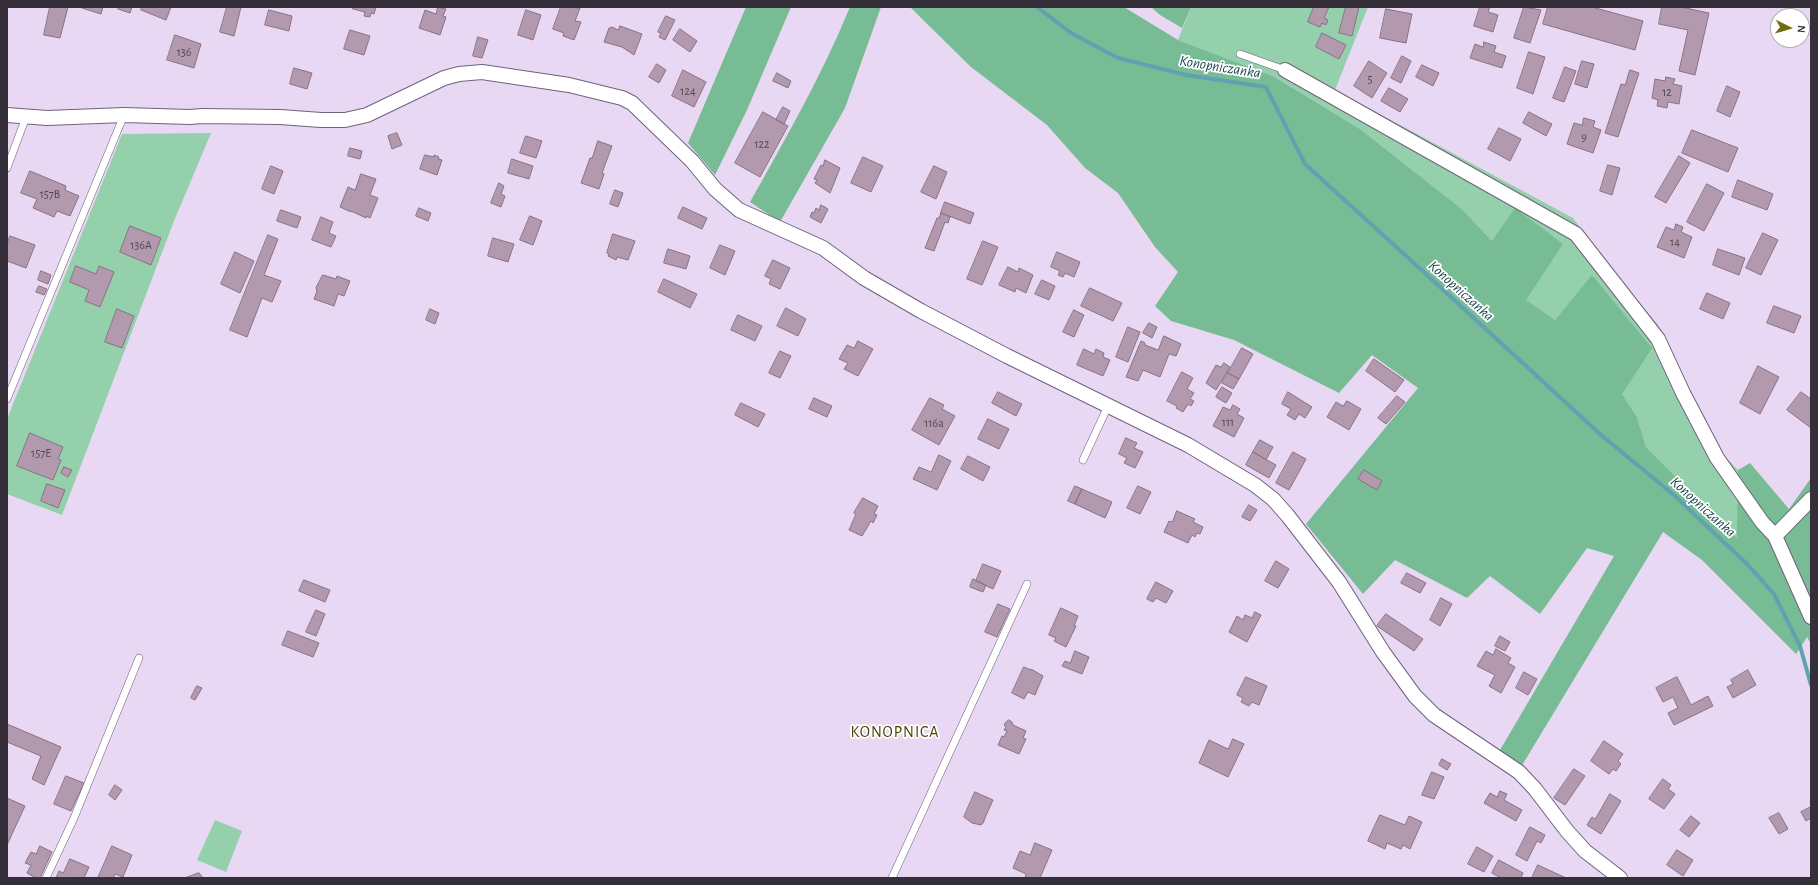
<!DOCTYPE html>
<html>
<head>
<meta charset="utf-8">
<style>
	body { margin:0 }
	#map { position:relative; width:1818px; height:885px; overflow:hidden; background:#e8d8f3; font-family:"Alegreya Sans",sans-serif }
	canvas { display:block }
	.frame { position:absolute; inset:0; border:8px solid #352f39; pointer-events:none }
	.north { position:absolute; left:1770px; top:8px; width:40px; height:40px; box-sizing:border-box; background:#fff; border:1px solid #aeacb0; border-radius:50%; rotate:95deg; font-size:11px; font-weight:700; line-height:16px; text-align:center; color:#352f39 }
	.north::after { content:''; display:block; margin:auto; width:14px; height:18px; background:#706d0d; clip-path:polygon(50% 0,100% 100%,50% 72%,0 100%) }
</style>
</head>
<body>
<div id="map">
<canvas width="1818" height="885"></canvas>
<div class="frame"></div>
<div class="north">N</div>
</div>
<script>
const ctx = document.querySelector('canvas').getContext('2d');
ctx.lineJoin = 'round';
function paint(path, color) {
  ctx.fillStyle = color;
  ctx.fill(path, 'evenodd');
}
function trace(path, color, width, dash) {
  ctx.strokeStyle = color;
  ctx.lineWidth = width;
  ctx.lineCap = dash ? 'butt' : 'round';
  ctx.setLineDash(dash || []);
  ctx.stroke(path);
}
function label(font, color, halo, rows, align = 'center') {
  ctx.font = font + ' "Alegreya Sans",sans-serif';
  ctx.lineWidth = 3.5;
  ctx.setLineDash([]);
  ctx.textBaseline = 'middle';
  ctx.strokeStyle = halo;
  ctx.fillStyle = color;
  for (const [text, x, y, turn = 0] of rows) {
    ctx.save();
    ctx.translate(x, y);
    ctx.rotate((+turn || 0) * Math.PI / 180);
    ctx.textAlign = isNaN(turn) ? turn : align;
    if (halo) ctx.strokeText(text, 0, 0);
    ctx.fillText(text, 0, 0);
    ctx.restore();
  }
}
paint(new Path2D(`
	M1191,7H1368L1335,90L1573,218L1624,285L1658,325L1719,450L1738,470V539L1646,447L1637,417L1622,394L1593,275L1555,320L1525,300L1563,244L1492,241L1462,209L1360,129L1273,76L1178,40Z
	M211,133L174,221L62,515L7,494V419L122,134Z
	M215,820L242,831L226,872L197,860Z`), '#93d0ab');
paint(new Path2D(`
	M746,7H791L747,110L715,175L688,143Z
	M850,7H881L845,108L780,222L750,202C786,138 822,75 850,7Z
	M910,7H1124L1178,40L1273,76L1360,129L1462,209L1492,241L1515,208L1563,244L1526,300L1555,320L1592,275L1652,348L1622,394L1637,417L1646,447L1737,538L1738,470L1750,463L1789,509L1811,478V644L1807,637L1796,654L1702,560L1663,532L1521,767L1500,750L1614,556L1587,548L1540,614L1490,576L1467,598L1395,560L1363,594L1306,524L1418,388L1372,355L1339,393L1234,340L1171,321L1155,306L1178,272L1155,247L1118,193L1085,168L1047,125L971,67Z
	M1151,7H1191L1182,28L1160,15Z`), '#77bc94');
trace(new Path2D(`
	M1037,7L1071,33L1118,58L1186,75L1266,87L1305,164L1427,275L1601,435L1675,496L1748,565L1774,594L1800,646L1811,685`), '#62a1b0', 4);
const building = new Path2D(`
	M50,7H68L60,38L44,35Z
	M83,7H103L101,14L82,8Z
	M119,7H132L130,13L118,9Z
	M142,7H171L166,20L141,10Z
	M227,7H241L234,36L220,32Z
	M353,7H376L374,14L371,13L370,17L364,16L365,12L353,9Z
	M438,7L446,9L443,16L446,17L440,35L419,28L425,10L436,14Z
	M561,7L580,8L575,21L581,22L574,40L563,36L564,33L553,29Z
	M1314,7H1329L1324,18L1328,20L1326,25L1322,23L1320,27L1308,22Z
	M1346,7H1359L1352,36L1339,33Z
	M1480,7H1490L1488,12L1498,15L1493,32L1474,26Z
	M1524,7L1541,10L1530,43L1514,38Z
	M1548,7H1592L1643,21L1635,50L1543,24Z
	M1662,7H1681L1709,13L1695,75L1679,71L1688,30L1659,24Z
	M1386,9L1412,14L1406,43L1380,38Z
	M269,10L292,16L289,31L265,25Z
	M526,10L541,15L533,40L518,35Z
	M666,16L675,20L665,40L659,37L661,33L658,32Z
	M620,26L642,34L634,55L622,47L604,42L609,28L612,27L618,30Z
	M680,29L697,41L690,52L673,40Z
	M350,30L370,36L364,55L344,49Z
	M1322,33L1346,45L1339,59L1316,47Z
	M175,35L201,44L194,68L167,60Z
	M478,37L488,40L482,58L473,56Z
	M1484,42L1496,46L1494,52L1506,56L1502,68L1470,58L1475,44L1483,47Z
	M1529,52L1545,57L1533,94L1517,88Z
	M1402,56L1411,61L1401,83L1391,78Z
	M1369,61L1387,73L1372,98L1354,86Z
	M1582,61L1594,64L1587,88L1575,84Z
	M657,64L666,70L659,83L649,77Z
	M1422,65L1439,73L1433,86L1416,77Z
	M1565,67L1576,71L1564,102L1553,98Z
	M294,68L312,73L307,89L290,84Z
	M683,70L706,82L694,107L672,96Z
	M1630,70L1639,73L1618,137L1605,133L1621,84L1625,85Z
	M777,73L791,81L788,88L773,81Z
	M1666,77L1675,79L1673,84L1682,86L1679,104L1668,102L1667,108L1657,106L1658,100L1652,98L1655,79L1665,81Z
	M1727,86L1740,92L1730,117L1717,111Z
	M1389,88L1408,99L1400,112L1381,101Z
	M783,107L790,111L784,124L776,120Z
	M763,112L788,126L760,177L735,163Z
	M1529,112L1552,124L1546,136L1523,123Z
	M1584,118L1595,121L1593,127L1601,130L1593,153L1567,144L1574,123L1582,125Z
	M1499,128L1521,139L1510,161L1488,149Z
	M1692,130L1738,148L1728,172L1682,153Z
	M397,133L402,145L392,149L388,136Z
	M526,136L542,141L536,158L520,153Z
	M598,141L612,146L602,173L604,174L599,189L581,183L590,158H592Z
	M350,148L362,151L360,159L348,156Z
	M425,155L434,157V155L439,157L438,159L442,160L437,175L420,169Z
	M1679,156L1690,163L1666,203L1655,197Z
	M863,157L883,166L871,192L851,183Z
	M512,159L533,166L529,179L508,173Z
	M825,160L840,168L830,193L815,183L817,180L814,179L821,165L823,166Z
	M1608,165L1620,168L1612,195L1600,191Z
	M271,166L283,171L274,194L262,189Z
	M934,166L947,172L936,199L921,192Z
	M30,171L66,186L65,190L79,196L70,216L57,211L54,217L33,208L37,199L21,193Z
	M361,174L376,179L370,195L378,198L370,218L366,216V218L351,211V212L340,207L348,187L355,190Z
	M1738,180L1773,194L1767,210L1732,197Z
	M499,183L504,186L501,194L505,196L501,207L491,203Z
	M1707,184L1724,193L1704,231L1687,222Z
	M615,190L623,193L618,207L610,204Z
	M945,202L974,213L970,224L941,213Z
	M821,205L828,209L821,223L810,217L812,212L814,213L816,208L819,210Z
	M683,207L707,218L702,229L678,218Z
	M419,208L431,213L428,221L416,216Z
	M281,210L301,217L297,228L277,221Z
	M941,213L950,217L948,223L945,222L934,251L925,248L937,218H939Z
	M530,216L542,221L533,245L520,240Z
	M321,217L333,222L329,233L336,236L331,247L312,240Z
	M1676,224L1683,227L1681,232L1692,237L1684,258L1657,247L1666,227L1674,230Z
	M130,226L161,238L151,265L120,252Z
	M1763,233L1778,240L1761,275L1746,268Z
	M613,234L635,241L628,260L617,257L616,260L608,256L609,254L607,253Z
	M268,235L278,239L264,275L281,281L272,302L262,298L247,337L230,330Z
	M10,236L35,245L26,268L7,261V245Z
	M493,238L514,244L508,262L488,256Z
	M983,241L998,247L982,285L967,279Z
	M720,245L735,251L725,275L710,268Z
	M668,249L690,256L686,269L664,263Z
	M1718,249L1745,258L1739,275L1713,265Z
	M235,252L254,261L240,293L221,284Z
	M1057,252L1080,262L1074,277L1065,273L1063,277L1058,275L1060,271L1051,267Z
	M773,260L790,268L780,289L769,284L771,279L765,276Z
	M76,266L96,274L99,266L114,272L100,307L85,301L89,290L70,282Z
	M1008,267L1018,272L1019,268L1033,275L1026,293L1016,288L1015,292L999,285Z
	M41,271L51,275L48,284L38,280Z
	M323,275L336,279L337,276L350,281L344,296L338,294L334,306L314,299L317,291L316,288Z
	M664,279L697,294L690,308L658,292Z
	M1042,280L1055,286L1049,300L1035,294Z
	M39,286L47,289L44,295L36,292Z
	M1090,288L1122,303L1113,321L1081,306Z
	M1707,293L1730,303L1723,319L1700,309Z
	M1774,306L1801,316L1794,333L1767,323Z
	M786,308L806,319L798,336L777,326Z
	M117,309L134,316L122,348L105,342Z
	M430,309L439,313L435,324L426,320Z
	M1074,310L1084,315L1074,337L1063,332Z
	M738,315L762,326L755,341L731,330Z
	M1149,323L1157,327L1152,338L1143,333Z
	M1128,327L1140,332L1128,362L1116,357Z
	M1164,336L1181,344L1176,356L1169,354L1160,377L1143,370L1138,381L1126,377L1141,341L1145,343V345L1158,350Z
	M858,341L873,349L858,376L844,369L848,363L839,359L847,345L854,348Z
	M1242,348L1253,354L1239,379L1228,373Z
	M1084,349L1094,354L1096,349L1104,353L1103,357L1110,360L1103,376L1077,365Z
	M780,351L791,356L780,378L769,373Z
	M1374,359L1404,380L1395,392L1366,371Z
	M1224,363L1230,367L1216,390L1206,383L1216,365L1221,367Z
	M1758,366L1779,377L1760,414L1740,403Z
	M1182,372L1193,378L1187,389L1194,393L1190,399L1194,401L1191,406L1188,404L1183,412L1176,408L1177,406L1167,401Z
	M1228,373L1239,379L1233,389L1222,383Z
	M1222,387L1232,393L1226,403L1216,397Z
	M998,392L1022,404L1016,416L992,403Z
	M1288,392L1312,407L1305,418L1299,414L1295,420L1287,415L1291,409L1282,404Z
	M1801,392L1811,399V428L1787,410Z
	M1397,396L1405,402L1386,424L1378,418Z
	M814,398L832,406L827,417L809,409Z
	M930,398L944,405L942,409L955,416L939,445L912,430Z
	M1347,401L1361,409L1349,430L1327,417L1336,402L1343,406Z
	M741,403L765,414L758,427L735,415Z
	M1233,405L1240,409L1237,414L1244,418L1234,437L1213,426L1223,407L1230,410Z
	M988,419L1009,429L999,449L978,439Z
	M30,433L63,447L58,459L61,460L53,480L17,466Z
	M1126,438L1137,443L1134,448L1143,452L1135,468L1124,463L1127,458L1119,454Z
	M1260,440L1273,447L1266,460L1253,452Z
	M1253,452L1276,465L1269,478L1246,465Z
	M1293,452L1306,459L1289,490L1276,483Z
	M939,455L951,461L937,490L913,479L919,467L931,472Z
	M968,456L990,467L983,481L961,469Z
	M64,467L72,470L68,477L61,473Z
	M1364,470L1382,481L1377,490L1358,479Z
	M47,484L65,490L58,508L41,501Z
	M1075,486L1082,489L1075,504L1068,501Z
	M1138,486L1151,492L1140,514L1127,508Z
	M1082,489L1112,502L1105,518L1075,504Z
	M863,498L878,506L874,514L877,515L873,523L871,521L862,536L849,530L856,514L854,513Z
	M1249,505L1257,510L1250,521L1242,517Z
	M1177,511L1195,519L1193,522L1203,527L1200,534L1197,533L1195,537L1192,535L1188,543L1164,532L1169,521L1172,522Z
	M1276,561L1289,569L1278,588L1265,581Z
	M983,564L1001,571L993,589L976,581Z
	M1407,573L1426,583L1420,593L1401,583Z
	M973,579L986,585L983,592L970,587Z
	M304,580L330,590L325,602L299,591Z
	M1156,582L1173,591L1166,603L1156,598L1153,602L1147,599Z
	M1441,598L1452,604L1440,626L1430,620Z
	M998,604L1010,609L997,637L985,632Z
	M1061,608L1078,616L1074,626H1076L1066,647L1054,641L1056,638L1049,635Z
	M316,610L325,614L316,636L306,632Z
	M1255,612L1261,615L1247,642L1229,632L1237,616L1243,620L1245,615L1252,618Z
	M1386,614L1423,639L1414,651L1377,626Z
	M288,631L319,643L313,657L282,645Z
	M1500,636L1510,642L1505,651L1495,646Z
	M1496,649L1511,658L1508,663L1515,667L1501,693L1489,686L1495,675L1477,666L1486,651L1493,655Z
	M1075,651L1089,657L1082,674L1062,666L1065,661L1070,663Z
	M1024,667L1031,670V669L1043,676L1035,695L1028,692L1024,699L1012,693Z
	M1748,670L1756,685L1733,698L1727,687L1733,684L1731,680Z
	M1524,672L1537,679L1528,695L1516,688Z
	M1246,677L1267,686L1259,705L1252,702L1249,706L1241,702L1243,698L1237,695Z
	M1677,677L1691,705L1708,696L1713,706L1674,725L1668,713L1678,708L1673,697L1663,702L1656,688Z
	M197,686L202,688L195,700L191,698Z
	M1009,720L1012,722L1013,725L1026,731L1023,738L1026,739L1019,754L998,745L1002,736L1004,737L1007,731L1004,730L1006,727L1004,725L1006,722Z
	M7,724L61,747L44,785L32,779L41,756L7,742Z
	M1233,739L1244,744L1228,777L1199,763L1209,740L1228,749Z
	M1604,741L1623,754L1618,761L1621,764L1616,771L1613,769L1609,774L1591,761Z
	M1442,759L1451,764L1447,770L1439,765Z
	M1574,769L1585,776L1565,805L1554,798Z
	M1432,772L1444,777L1434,799L1422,795Z
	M66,776L84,783L71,811L54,804Z
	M1663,779L1671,785L1668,789L1675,794L1664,809L1649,799Z
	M115,785L122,790L115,800L109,795Z
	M1500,791L1507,794L1504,800L1522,810L1516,821L1484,803L1490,793L1497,797Z
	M975,792L993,800L984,820V822L981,825L972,823L964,817Z
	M1610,794L1621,801L1601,834L1587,825L1592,817L1595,819Z
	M7,798L25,806L7,845Z
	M1811,807V818L1806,821L1801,812Z
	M1779,813L1788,829L1779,834L1769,818Z
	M1380,815L1405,825L1409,816L1422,822L1410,849L1403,845L1401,849L1387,843L1385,849L1368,841Z
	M1691,816L1700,823L1689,837L1680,830Z
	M1530,827L1545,835L1541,843L1537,841L1527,861L1516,855Z
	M1035,843L1052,850L1040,878H1025L1026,874L1013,868L1020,851L1030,855Z
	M40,846L52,852L40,878H36L27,873L31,865L25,863L31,852L36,854Z
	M112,846L132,855L123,877L115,874L113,878H98Z
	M1477,847L1493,856L1484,872L1468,864Z
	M1677,850L1693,860L1683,876L1667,865Z
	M70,859L89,867L84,878H56L59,871L63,873Z
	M1499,860L1523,873L1521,878H1501L1492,873Z
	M1538,865L1566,878H1532Z
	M199,873L203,878H185Z`);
paint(building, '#b299ad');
trace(building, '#897285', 1);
const service = new Path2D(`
	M1240,54L1285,70
	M7,168L26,117
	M7,399L124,115
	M1083,460L1108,406
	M46,878L74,818L139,658
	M892,878L1027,584`);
const minor = new Path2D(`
	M1285,70L1576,234L1658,339L1683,393L1717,458L1762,522L1775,536L1811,617
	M7,115L47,118L124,115L190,117L202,116L280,117L321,120H345L367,115L444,78L459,74L482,72L569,85L622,98L632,103L692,161L715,189L739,210L823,248L864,278L921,311L1007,356L1188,445L1255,485L1273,499L1288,516L1339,582L1383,652L1415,696L1434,715L1519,772L1535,789L1567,831L1585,851L1620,878
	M1775,536L1811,499`);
trace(service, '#6f6279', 8);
trace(minor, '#6f6279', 16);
trace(service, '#fff', 7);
trace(minor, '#fff', 14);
label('12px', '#544a56', null, [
	["136",184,52],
	["5",1370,79],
	["124",688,91],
	["12",1667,92],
	["9",1584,137],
	["122",762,144],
	["157B",50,194],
	["14",1675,242],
	["136A",141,245],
	["111",1228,422],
	["116a",934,423],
	["157E",41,453]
]);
label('italic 15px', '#133f46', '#fff', [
	["Konopniczanka",1220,67,9],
	["Konopniczanka",1461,291,42],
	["Konopniczanka",1703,507,42]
]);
ctx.letterSpacing = '1px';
label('16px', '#474503', '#fff', [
	["KONOPNICA",895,732]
]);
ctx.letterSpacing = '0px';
</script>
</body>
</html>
